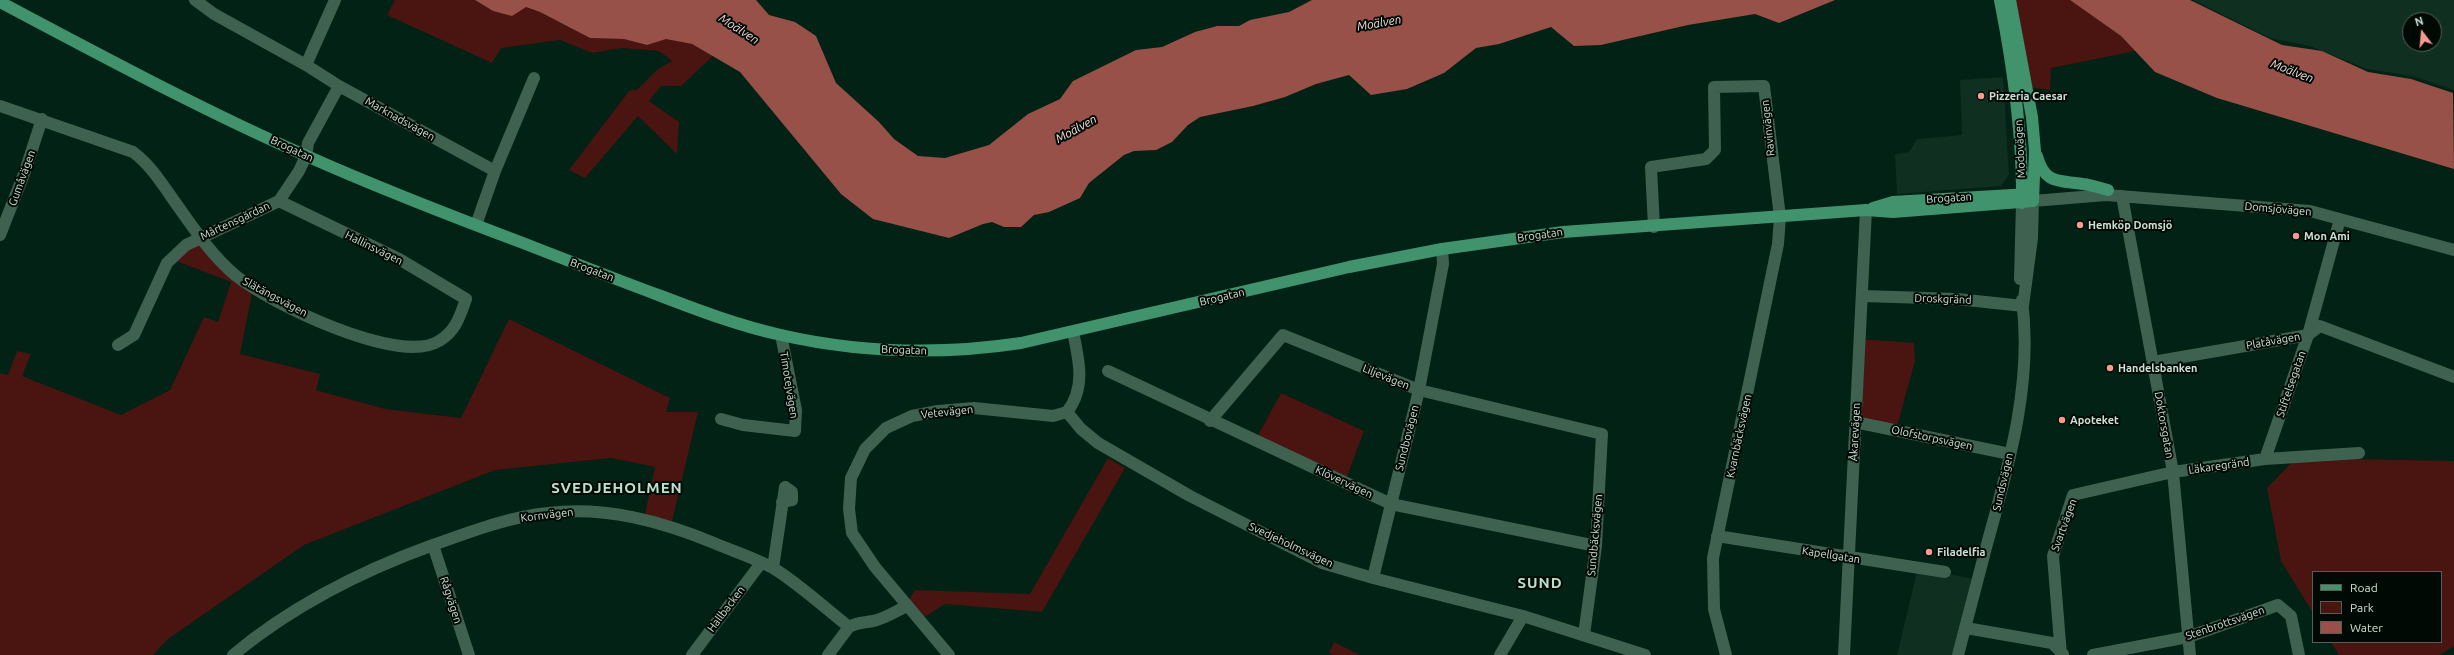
<!DOCTYPE html>
<html>
<head>
<meta charset="utf-8">
<style>
	body { margin:0 }
	#map { position:relative; width:2454px; height:655px; overflow:hidden; background:#012214; font-family:Ubuntu,sans-serif }
	canvas { display:block }
	.legend { position:absolute; left:2312px; top:571px; width:130px; height:72px; box-sizing:border-box; background:#010904; border:1px solid #535f58; margin:0; padding:5px 7px; list-style:none; font-size:12px; color:#cde0d5 }
	.legend li { display:flex; align-items:center; gap:8px; height:20px }
	.legend b { width:20px; border:1px solid #535f58 }
	.north { position:absolute; left:2402px; top:12px; width:40px; height:40px; box-sizing:border-box; background:#010904; border:1px solid #535f58; border-radius:50%; rotate:344deg; font-size:11px; font-weight:700; line-height:16px; text-align:center; color:#cde0d5 }
	.north::after { content:''; display:block; margin:auto; width:14px; height:18px; background:#f59c90; clip-path:polygon(50% 0,100% 100%,50% 72%,0 100%) }
</style>
</head>
<body>
<div id="map">
<canvas width="2454" height="655"></canvas>
<ul class="legend">
<li><b style="height:5px;background:#40936d"></b>Road</li>
<li><b style="height:11px;background:#4a1410"></b>Park</li>
<li><b style="height:11px;background:#975149"></b>Water</li>
</ul>
<div class="north">N</div>
</div>
<script>
const ctx = document.querySelector('canvas').getContext('2d');
ctx.lineJoin = 'round';
function paint(path, color) {
  ctx.fillStyle = color;
  ctx.fill(path, 'evenodd');
}
function trace(path, color, width, dash) {
  ctx.strokeStyle = color;
  ctx.lineWidth = width;
  ctx.lineCap = dash ? 'butt' : 'round';
  ctx.setLineDash(dash || []);
  ctx.stroke(path);
}
function label(font, color, halo, rows, align = 'center') {
  ctx.font = font + ' Ubuntu,sans-serif';
  ctx.lineWidth = 4;
  ctx.setLineDash([]);
  ctx.textBaseline = 'middle';
  ctx.strokeStyle = halo;
  ctx.fillStyle = color;
  for (const [text, x, y, turn = 0] of rows) {
    ctx.save();
    ctx.translate(x, y);
    ctx.rotate((+turn || 0) * Math.PI / 180);
    ctx.textAlign = isNaN(turn) ? turn : align;
    if (halo) ctx.strokeText(text, 0, 0);
    ctx.fillText(text, 0, 0);
    ctx.restore();
  }
}
paint(new Path2D(`
	M2193,0H2454V90L2412,76L2367,69L2310,46L2270,38ZM2410,20H2434V44H2410Z
	M2003,77L2009,175L2001,186L1897,194L1895,154L1909,152L1917,139L1962,135L1960,80Z
	M1918,568L1978,580L1958,655H1897Z`), '#0f2f21');
paint(new Path2D(`
	M395,0H475L493,11L526,7L540,12L590,38L624,39L647,45L666,38L692,44L713,56L681,86H661L649,101L679,122L677,154L638,116L585,178L569,170L629,91L638,89L658,69L672,61L659,51L622,48L592,53L560,40L501,48L492,63L387,15Z
	M2010,0H2070L2121,36L2135,51L2051,68L2050,90L2027,87Z
	M199,237L253,288L240,354L320,374L316,390L385,409L461,418L509,319L670,398L666,412H698L671,525L644,519L655,467L611,458L495,470L304,545L168,639L153,655H0V373L8,375L17,351L31,354L22,376L121,415L170,390L204,317L218,322L231,282L171,259Z
	M1860,339L1914,343L1915,361L1896,430L1855,422Z
	M1281,393L1364,431L1345,482L1255,441Z
	M1108,458L1125,468L1042,612L945,604L923,618L908,602L915,590L1030,594Z
	M2296,458L2454,461V646L2439,655H2339L2331,642H2441V572H2313V613L2281,561L2267,488Z
	M1334,642L1360,655H1333L1329,653Z`), '#4a1410');
paint(new Path2D(`
	M475,0H756L769,15L795,22L816,36L836,83L879,122L894,139L918,156L945,158L989,145L1028,114L1060,99L1073,81L1136,50L1162,47L1195,32L1217,26H1239L1250,20L1289,12L1312,0H1835L1779,23L1755,14L1688,25L1601,45L1574,46L1551,27L1499,44L1476,48L1444,73L1407,89L1371,95L1349,75L1316,84L1285,97L1253,106L1200,117L1188,125L1172,142L1156,150L1134,151L1124,155L1089,183L1080,198L1049,212L1034,215L1021,227H1004L992,222L983,224L949,238L873,219L841,194L740,72L692,44L666,39L647,45L624,39L590,38L540,12L526,7L512,16L493,11Z
	M2070,0H2190L2282,45L2322,51L2368,72L2411,79L2453,93L2454,169L2217,98L2155,72L2121,36Z`), '#975149');
trace(new Path2D(`
	M195,0L214,14L306,65L339,86L495,171
	M306,65L335,0
	M0,106L133,152C149,164 159,179 170,195C190,223 209,253 235,275C269,303 399,366 439,341C456,331 460,316 466,299L399,259L279,201
	M2122,196L2173,472L2190,655
	M476,225L495,171L534,78
	M1654,227L1651,167L1706,159L1715,150L1714,87L1764,86L1780,217L1778,244L1713,558L1714,609L1726,655
	M0,235L24,174L42,119
	M2020,279L2022,203
	M1863,296L1957,299L2023,306
	M2023,306L2032,238L2033,201L2106,195L2310,211L2454,250
	M1073,332C1079,360 1086,388 1067,412L1081,429L1098,443L1190,496L1322,563L1373,578L1523,616L1645,655
	M118,345L134,335L167,263L186,245L279,201L299,171L306,156L308,143L339,86
	M2153,362L2308,335L2320,326L2454,377
	M1108,371L1391,504L1596,546
	M721,419L743,425L795,431L796,410L781,335
	M1210,421L1283,335L1419,390L1602,434L1596,546L1584,635
	M1855,422L2010,454
	M2265,459L2308,335L2340,219
	M1717,536L1945,572
	M433,545L469,655
	M773,568L785,487L792,492V500L782,502
	M1373,578L1419,390L1443,264L1442,249
	M1966,628L2052,643L2063,654
	M233,655C292,606 361,571 433,545C470,532 508,517 548,513C605,506 661,521 714,543C733,551 755,558 773,568C798,583 826,609 849,627C858,622 863,623 873,621C885,619 896,611 907,606
	M692,655L761,563
	M828,655L849,627
	M949,655L875,567L852,533L849,509L851,478L865,449L886,428L912,416L938,411L974,408L1053,416L1067,412
	M1500,655L1523,616
	M1844,655L1866,210
	M1958,655C1968,618 1977,581 1987,544C2009,465 2033,382 2022,300
	M2061,655L2053,556L2073,495L2173,472L2265,459L2359,453
	M2093,655L2188,637L2278,605L2291,616L2299,655`), '#3f614f', 12);
trace(new Path2D(`
	M2000,0C2013,66 2023,135 2022,203
	M0,2C102,56 204,111 309,157C379,188 451,216 523,243C569,261 615,279 661,296C700,311 740,326 781,335C860,353 941,355 1021,343L1349,267L1442,249L1563,232L1866,210L1893,212L2033,201L2035,151L2032,117L2010,0
	M2037,156C2045,185 2059,180 2083,184C2092,185 2100,188 2108,190
	M1873,208L1893,202L2029,194`), '#40936d', 12);
for (const [x, y, r, color] of [
	[1981,96,4,"#f59c90"],
	[2080,225,4,"#f59c90"],
	[2296,236,4,"#f59c90"],
	[2110,368,4,"#f59c90"],
	[2062,420,4,"#f59c90"],
	[1929,552,4,"#f59c90"]
]) {
  const dot = new Path2D();
  dot.arc(x, y, r, 0, 2 * Math.PI);
  ctx.fillStyle = color;
  ctx.fill(dot);
  trace(dot, '#010904', 1.5);
}
label('bold 11px', '#cde0d5', '#010904', [
	["Pizzeria Caesar",1989,96],
	["Hemköp Domsjö",2088,225],
	["Mon Ami",2304,236],
	["Handelsbanken",2118,368],
	["Apoteket",2070,420],
	["Filadelfia",1937,552]
], 'left');
label('11px', '#cde0d5', '#010904', [
	["Marknadsvägen",400,119,29],
	["Ravinvägen",1768,128,-96],
	["Brogatan",292,149,25],
	["Modovägen",2020,149,-93],
	["Gumåvägen",22,178,-70],
	["Brogatan",1949,198,-4],
	["Domsjövägen",2278,209,5],
	["Mårtensgärdan",235,221,-25],
	["Brogatan",1540,235,-8],
	["Hallinsvägen",374,248,26],
	["Brogatan",592,270,21],
	["Slätängsvägen",275,297,28],
	["Brogatan",1222,297,-13],
	["Droskgränd",1943,299,2],
	["Platåvägen",2273,341,-10],
	["Brogatan",904,350,2],
	["Liljevägen",1386,377,22],
	["Stiftelsegatan",2291,384,-71],
	["Timotejvägen",789,385,81],
	["Vetevägen",947,412,-6],
	["Doktorsgatan",2164,425,80],
	["Åkarevägen",1855,432,-87],
	["Kvarnbäcksvägen",1739,436,-78],
	["Sundbovägen",1407,438,-76],
	["Olofstorpsvägen",1932,438,12],
	["Läkaregränd",2219,466,-8],
	["Klövervägen",1344,482,25],
	["Sundsvägen",2003,482,-77],
	["Kornvägen",547,515,-7],
	["Svartvägen",2064,525,-70],
	["Sundbäcksvägen",1595,535,-85],
	["Svedjeholmsvägen",1291,545,25],
	["Kapellgatan",1831,555,9],
	["Rågvägen",451,600,72],
	["Hallbacken",726,609,-53],
	["Stenbrottsvägen",2225,623,-19]
]);
label('italic 12px', '#f4deda', '#010904', [
	["Moälven",1379,23,-10],
	["Moälven",739,29,33],
	["Moälven",2292,71,21],
	["Moälven",1076,129,-29]
]);
ctx.letterSpacing = '1px';
label('bold 15px', '#bbe1cc', '#010904', [
	["SVEDJEHOLMEN",617,488],
	["SUND",1540,583]
]);
ctx.letterSpacing = '0px';
</script>
</body>
</html>
